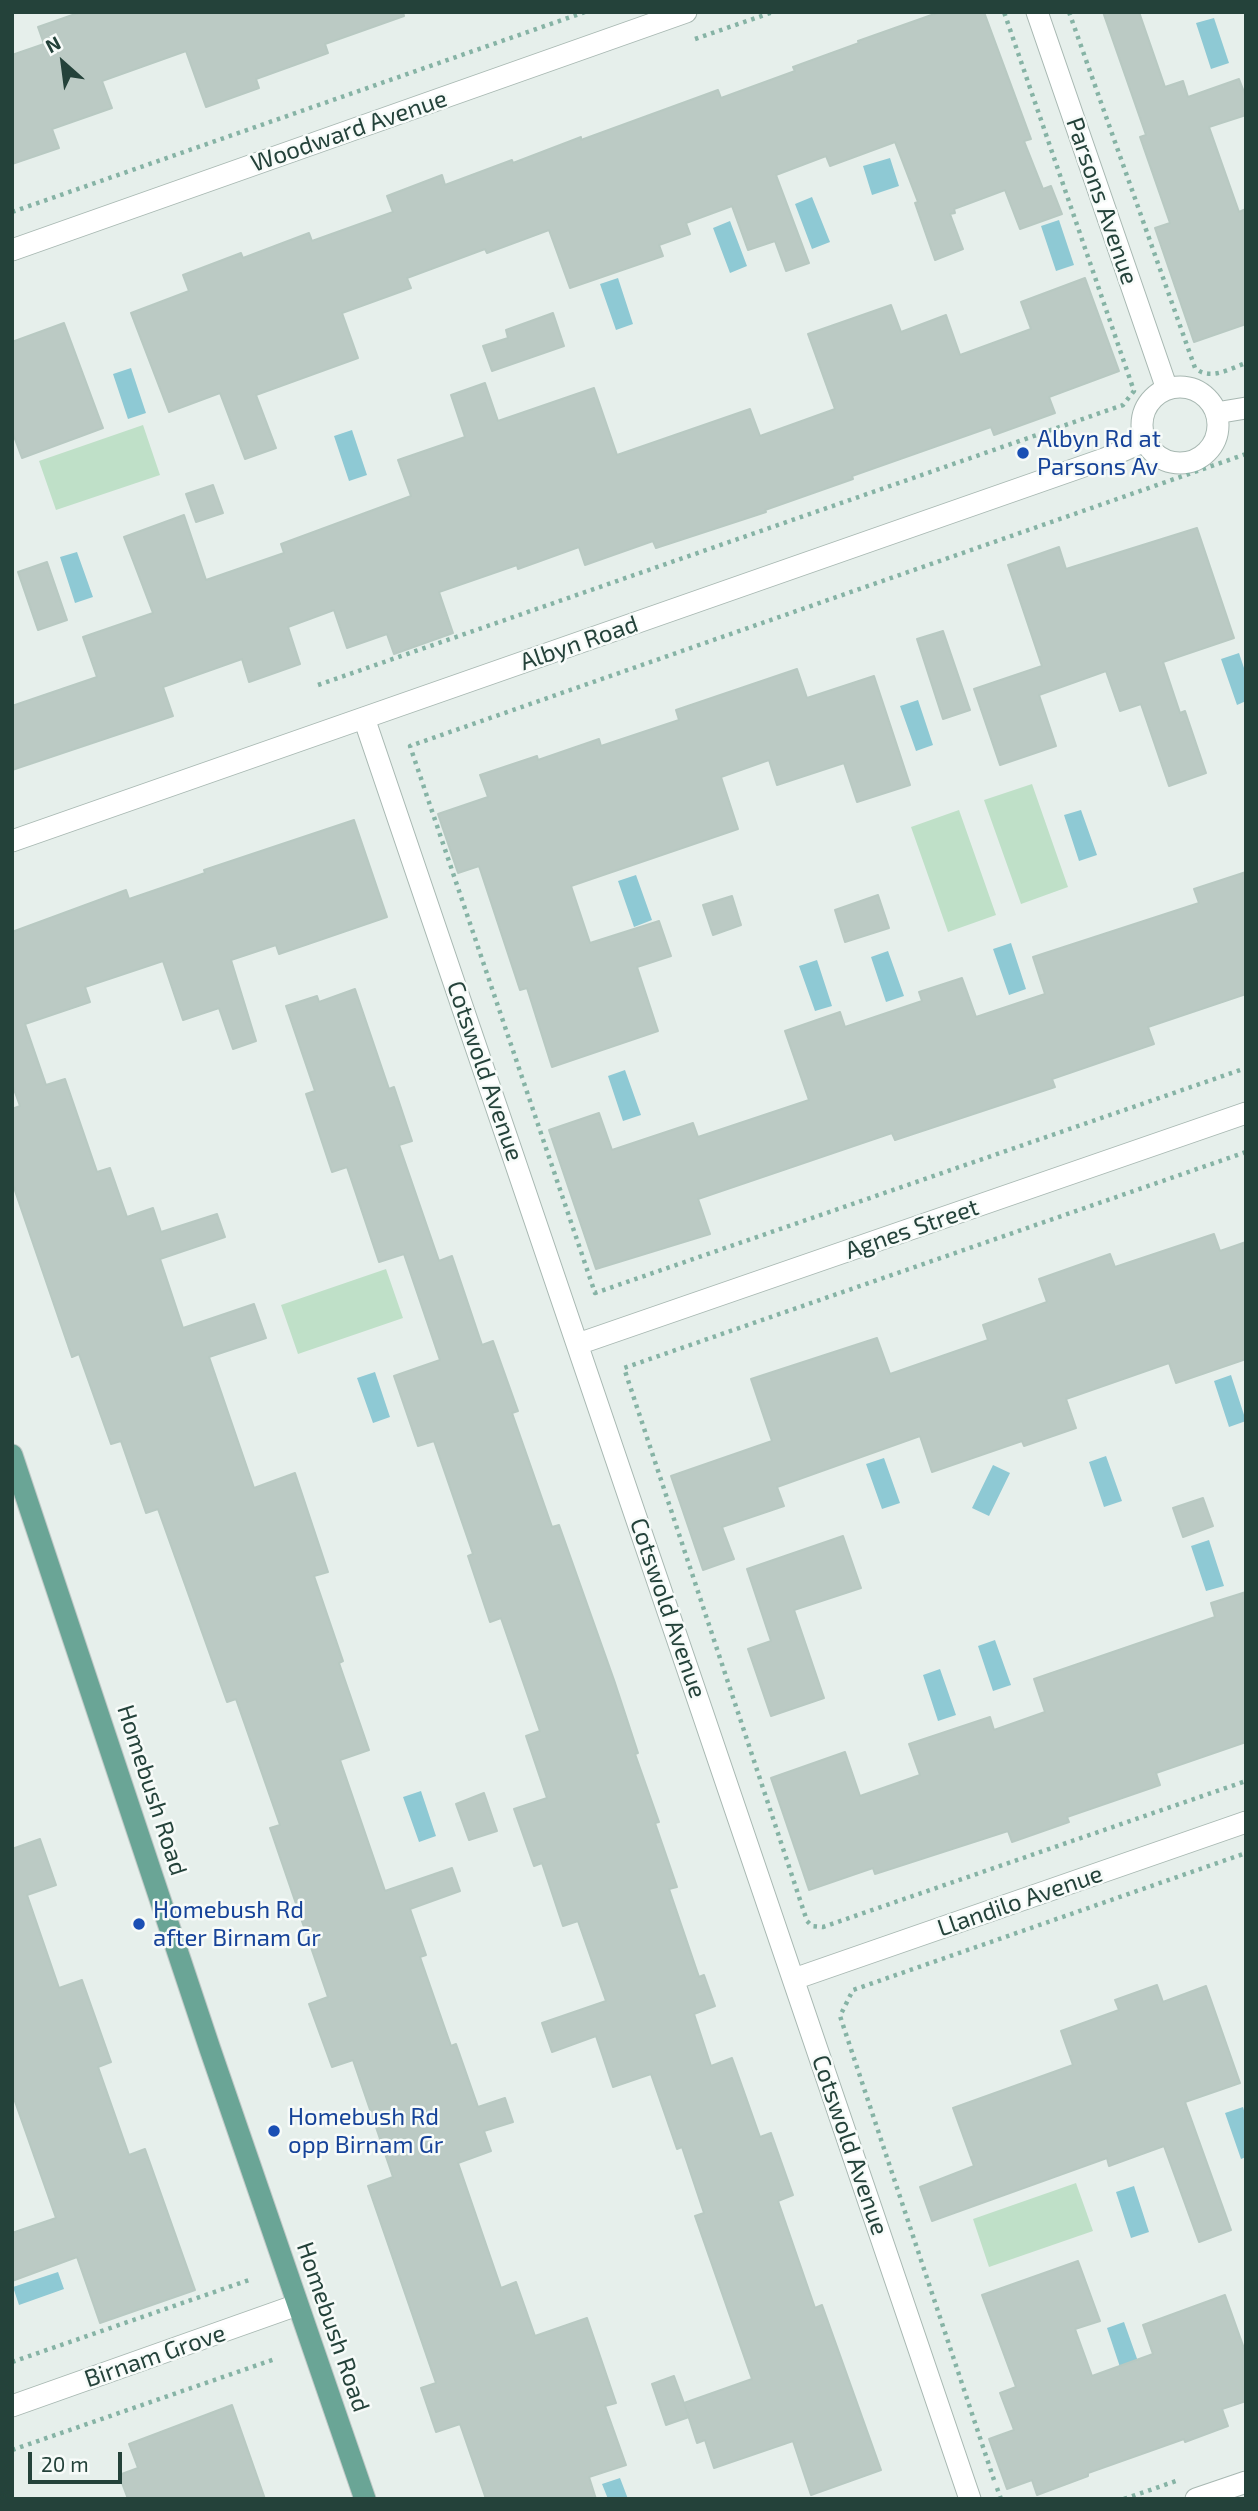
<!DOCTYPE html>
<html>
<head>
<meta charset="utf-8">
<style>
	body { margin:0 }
	#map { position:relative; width:1258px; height:2511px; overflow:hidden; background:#e6efeb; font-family:"Exo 2",sans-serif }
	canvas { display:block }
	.frame { position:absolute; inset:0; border:14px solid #24423a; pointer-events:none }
	.north { position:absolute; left:28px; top:28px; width:70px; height:70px; -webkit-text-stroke:5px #f7fbf9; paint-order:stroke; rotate:332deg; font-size:19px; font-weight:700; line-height:28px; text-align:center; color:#24423a }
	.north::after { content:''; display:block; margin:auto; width:24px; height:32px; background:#24423a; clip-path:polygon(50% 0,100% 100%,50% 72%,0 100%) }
	.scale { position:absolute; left:28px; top:2452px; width:94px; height:32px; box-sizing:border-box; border:4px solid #24423a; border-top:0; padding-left:9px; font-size:21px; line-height:24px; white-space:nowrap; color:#24423a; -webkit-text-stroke:5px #f7fbf9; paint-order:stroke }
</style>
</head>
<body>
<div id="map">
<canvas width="1258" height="2511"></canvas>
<div class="frame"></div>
<div class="north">N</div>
<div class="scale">20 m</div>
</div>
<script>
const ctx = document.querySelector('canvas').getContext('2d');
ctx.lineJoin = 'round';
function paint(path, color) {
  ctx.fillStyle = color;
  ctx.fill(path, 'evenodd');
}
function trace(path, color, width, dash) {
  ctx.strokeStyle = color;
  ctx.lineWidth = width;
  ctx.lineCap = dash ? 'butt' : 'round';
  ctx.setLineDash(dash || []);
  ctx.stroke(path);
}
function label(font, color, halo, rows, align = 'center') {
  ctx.font = font + ' "Exo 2",sans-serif';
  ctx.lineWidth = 5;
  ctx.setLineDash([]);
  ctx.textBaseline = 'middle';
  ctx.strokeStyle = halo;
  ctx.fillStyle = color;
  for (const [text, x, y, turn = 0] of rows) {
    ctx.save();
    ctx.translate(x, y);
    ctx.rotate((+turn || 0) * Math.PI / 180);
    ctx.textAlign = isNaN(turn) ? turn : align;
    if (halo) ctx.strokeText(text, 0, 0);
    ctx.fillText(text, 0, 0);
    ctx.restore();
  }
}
paint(new Path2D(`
	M143,425L160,475L56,510L39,461Z
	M1032,784L1068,887L1021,904L984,800Z
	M959,810L996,915L948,932L911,827Z
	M386,1269L403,1318L298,1354L281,1305Z
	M1076,2183L1093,2231L989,2267L973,2219Z`), '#bfe0c8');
paint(new Path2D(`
	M1214,18L1229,63L1211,69L1196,23Z
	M890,158L899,186L872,195L863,166Z
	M812,197L830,242L812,249L795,204Z
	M1059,220L1074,265L1056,271L1041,226Z
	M730,221L747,266L730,273L713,228Z
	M618,278L633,324L616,330L600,284Z
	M131,368L146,413L128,419L113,374Z
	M352,430L367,475L349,481L334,436Z
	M77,552L93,597L75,603L60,557Z
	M1239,653L1246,674V701L1237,705L1221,659Z
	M918,700L933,745L916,751L900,706Z
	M1081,810L1097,855L1079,861L1064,815Z
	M636,875L652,920L634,927L618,881Z
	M1011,943L1026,989L1009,995L993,949Z
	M888,951L904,996L886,1002L871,957Z
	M817,960L832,1006L815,1011L799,966Z
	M625,1070L641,1115L623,1121L608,1076Z
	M375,1372L390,1417L373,1423L357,1378Z
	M1231,1375L1246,1421L1229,1427L1214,1381Z
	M1106,1456L1122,1501L1104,1507L1089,1462Z
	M884,1458L900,1503L882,1509L866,1464Z
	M993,1465L1010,1473L989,1516L972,1508Z
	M1209,1540L1224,1586L1206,1591L1191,1546Z
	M995,1640L1011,1685L993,1691L978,1646Z
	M940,1669L956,1715L938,1721L923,1675Z
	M421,1791L436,1836L419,1842L403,1797Z
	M1243,2107L1246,2117V2157L1241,2159L1225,2113Z
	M1134,2186L1149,2232L1131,2238L1116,2192Z
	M58,2272L64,2289L19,2305L13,2287Z
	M1124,2322L1140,2367L1122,2373L1107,2328Z
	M620,2478L628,2499H608L602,2484Z`), '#8ec9d4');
const building = new Path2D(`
	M81,12H403L404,16L325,44L328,53L256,79L259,88L206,107L186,51L102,81L112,108L52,129L59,148L12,164V55L44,44L38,27Z
	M940,12H984L1031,139L1024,141L1043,189L1051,186L1062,214L1020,229L1005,190L954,209L955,213L950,214L963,249L935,260L915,203L918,202L895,142L830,166L826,156L776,175L809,263L786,271L775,241L748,250L732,206L686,223L690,234L659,245L663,256L570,288L549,230L487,253L485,249L407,278L411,288L342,313L358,358L256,395L276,448L245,459L220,393L169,412L131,313L189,291L183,275L241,253L243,258L309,233L312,241L393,212L387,196L442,175L445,185L512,160L513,163L581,137V140L718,90L721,98L795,71L793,67L859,43L858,41Z
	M1103,12H1139L1165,87L1183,81L1188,97L1239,79L1246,97V115L1209,127L1239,212L1246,209V324L1194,342L1155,228L1170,223L1140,137L1146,135Z
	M1085,278L1119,371L1049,397L1055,413L994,435L991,427L852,476L853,479L765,510L766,512L656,548L653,541L585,565L579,547L518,569L517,565L439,592L453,633L394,654L387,634L347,648L334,610L288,627L300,664L249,682L242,659L163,687L173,716L12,770V706L97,677L83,637L153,613L124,537L184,515L206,580L284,553L281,544L411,496L398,460L465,437L451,395L485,383L498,421L594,388L617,455L750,409L760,436L835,409L808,334L891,305L901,332L946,315L960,355L1031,329L1021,302Z
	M553,313L564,346L492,371L483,346L508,338L506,330Z
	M64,323L103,428L22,458L12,431V342Z
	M213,485L223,513L196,522L186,494Z
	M1197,528L1234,638L1163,662L1180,713L1185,711L1206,773L1169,786L1141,704L1120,711L1106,671L1039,695L1056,746L1000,765L974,689L1042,666L1008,565L1059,547L1066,569Z
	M47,562L67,620L38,630L18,572Z
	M943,631L970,710L943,719L917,639Z
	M797,669L807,698L874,676L910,785L857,802L844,763L777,785L769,760L721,777L738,829L571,886L590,943L659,921L671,956L637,967L658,1031L552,1067L527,988L520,990L479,866L458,873L438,814L488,797L480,775L537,756L538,760L599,739L601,746L679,720L676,710Z
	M354,820L387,917L279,954L276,945L231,960L256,1041L233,1049L219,1008L183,1020L163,961L85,987L90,1002L25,1024L46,1085L65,1079L97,1172L110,1168L127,1217L153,1208L161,1232L217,1214L225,1237L160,1259L183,1328L254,1304L266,1338L209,1357L254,1488L295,1473L328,1572L314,1576L343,1661L339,1663L369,1750L340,1760L385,1891L452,1868L460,1891L410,1909L426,1955L420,1957L451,2046L456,2044L478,2107L505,2098L513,2122L484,2131L491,2151L458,2163L501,2288L516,2282L535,2336L587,2318L616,2403L605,2406L626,2465L589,2477L596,2499H486L460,2424L436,2432L421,2388L436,2383L368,2186L393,2177L353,2060L332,2067L309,2004L328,1997L270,1828L280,1825L236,1699L227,1702L158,1509L146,1513L121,1441L111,1444L79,1354L72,1357L12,1182V1109L20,1106L12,1084V932L126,890L129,899L205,873L204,870Z
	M1246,872V994L1148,1027L1154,1044L1052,1079L1055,1087L895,1140L892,1133L698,1199L710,1234L596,1269L549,1130L599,1113L612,1150L693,1123L698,1137L809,1100L785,1031L840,1012L845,1027L922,1001L919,992L962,978L976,1017L1045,994L1033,957L1199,903L1194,889Z
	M878,895L889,928L845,942L835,910Z
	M732,896L741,925L713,935L703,905Z
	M355,989L389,1089L394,1087L412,1141L399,1145L439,1261L452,1256L482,1345L493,1341L518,1411L512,1413L552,1527L559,1525L614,1680L638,1753L635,1754L659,1822L655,1823L677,1887L669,1889L699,1977L704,1975L715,2006L694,2014L711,2066L732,2058L760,2137L771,2133L793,2195L778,2201L815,2308L822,2305L881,2470L811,2495L793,2441L714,2468L705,2440L697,2443L684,2403L752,2379L695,2216L704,2213L682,2147L677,2149L651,2074L613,2087L596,2036L552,2052L542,2023L606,2001L578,1921L563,1926L542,1863L534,1866L514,1809L547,1798L526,1736L540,1731L501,1618L490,1622L468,1556L473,1554L434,1441L418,1446L394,1376L440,1360L404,1254L379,1262L347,1167L332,1172L306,1094L315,1091L286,1006L317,996L319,1002Z
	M1214,1234L1220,1251L1246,1242V1359L1176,1383L1169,1363L1066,1399L1076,1428L1024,1446L1022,1441L932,1472L920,1436L777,1487L784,1506L722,1527L734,1559L703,1570L671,1476L772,1441L751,1379L877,1338L890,1374L988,1340L983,1325L1047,1302L1039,1279L1110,1254L1115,1267Z
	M1203,1498L1213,1526L1183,1537L1173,1508Z
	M843,1536L861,1588L794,1610L824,1698L771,1716L748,1649L771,1641L747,1569Z
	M1246,1592V1742L1156,1773L1160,1785L1067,1817L1069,1822L1012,1842L1008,1831L875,1874L873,1868L809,1890L771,1778L845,1752L860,1796L920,1775L909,1744L990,1717L994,1730L1045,1712L1034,1679L1215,1617L1211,1603Z
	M484,1793L497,1831L469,1840L456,1804Z
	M40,1839L56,1885L27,1895L59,1988L82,1980L111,2062L98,2067L129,2155L145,2149L195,2290L100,2323L77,2257L12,2281V2233L56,2218L12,2093V1849Z
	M1157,1985L1163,2002L1206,1986L1240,2083L1185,2102L1231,2230L1199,2242L1164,2146L1109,2166L1107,2158L932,2221L920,2187L974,2166L953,2108L1073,2065L1061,2031L1119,2010L1115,2000Z
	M1078,2261L1100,2321L1075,2329L1092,2376L1153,2354L1143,2325L1225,2295L1246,2354V2401L1222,2409L1228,2426L1185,2442L1184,2439L1088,2473V2476L1037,2495L1032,2480L1007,2489L989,2439L1014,2430L1000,2393L1016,2387L982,2295Z
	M674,2376L689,2417L666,2425L652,2384Z
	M232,2405L265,2499H128L119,2475L138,2468L129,2444Z`);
paint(building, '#bbcac4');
trace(building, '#b8c9c2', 2);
const minor = new Path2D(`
	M1037,12L1167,389
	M12,250L686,12
	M1142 425a38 38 0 1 1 76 0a38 38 0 1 1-76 0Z
	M1216,413L1246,408
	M364,718L970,2499
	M12,841L1104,459L1145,441
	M578,1344L1246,1113
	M794,1979L1246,1822
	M12,2406L297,2305
	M1196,2499L1246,2482`);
const major = new Path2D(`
	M12,1455L210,2049L365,2499`);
trace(minor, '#a8b8b2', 23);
trace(major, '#c2cac8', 23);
trace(new Path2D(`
	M1069,12L1195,368C1210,381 1229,369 1246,363
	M695,39L773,12
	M12,212L585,12
	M1246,454L410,746L595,1293L1246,1068
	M318,685L1123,405L1134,391L1004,12
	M1246,1152L624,1368L807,1921L812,1926L823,1927L1246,1781
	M12,2362L249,2280
	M12,2450L275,2359
	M994,2480L840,2016L853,1990L1246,1853
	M997,2488L1001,2499
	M1124,2499L1179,2480`), '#86b3a5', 4.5, [3.5, 5]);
trace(minor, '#fff', 21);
trace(major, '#6aa596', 21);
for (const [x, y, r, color] of [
	[1023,453,7,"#1a4fb4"],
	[139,1924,7,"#1a4fb4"],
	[274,2131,7,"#1a4fb4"]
]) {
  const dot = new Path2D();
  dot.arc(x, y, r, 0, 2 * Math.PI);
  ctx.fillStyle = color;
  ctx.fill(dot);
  trace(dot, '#f7fbf9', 2.5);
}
label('24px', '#24423a', '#f7fbf9', [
	["Woodward Avenue",349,131,-19],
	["Parsons Avenue",1102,201,71],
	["Albyn Road",579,643,-19],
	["Cotswold Avenue",485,1071,71],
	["Agnes Street",912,1229,-19],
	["Cotswold Avenue",668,1608,71],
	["Homebush Road",152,1790,72],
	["Llandilo Avenue",1020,1901,-19],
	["Cotswold Avenue",850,2145,71],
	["Homebush Road",333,2327,71],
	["Birnam Grove",155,2356,-19]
]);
label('24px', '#164399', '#f7fbf9', [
	["Albyn Rd at",1037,439],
	["Parsons Av",1037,467],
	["Homebush Rd",153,1910],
	["after Birnam Gr",153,1938],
	["Homebush Rd",288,2117],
	["opp Birnam Gr",288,2145]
], 'left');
</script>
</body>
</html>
